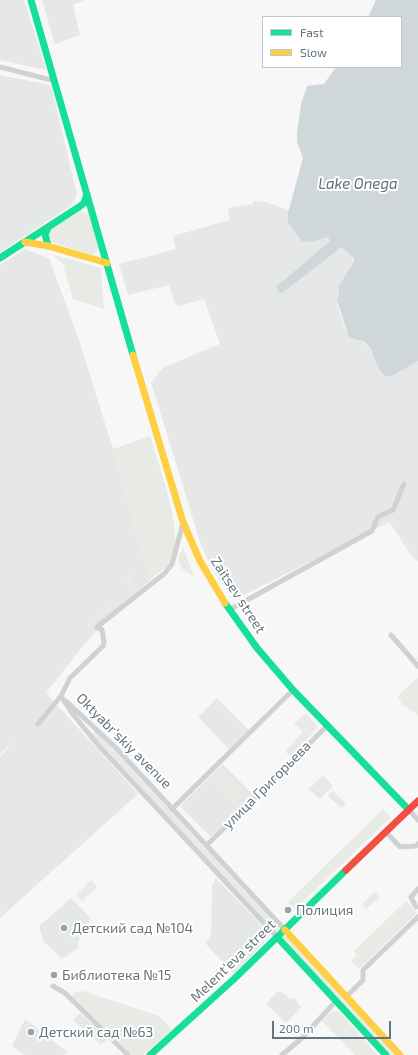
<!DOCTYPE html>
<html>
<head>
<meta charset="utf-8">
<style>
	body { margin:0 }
	#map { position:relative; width:418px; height:1055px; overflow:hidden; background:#f7f7f7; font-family:"Exo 2",sans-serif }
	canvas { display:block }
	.legend { position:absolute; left:262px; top:16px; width:140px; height:52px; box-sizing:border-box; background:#fff; border:1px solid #c1c8cd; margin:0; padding:5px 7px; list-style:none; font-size:12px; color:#637581 }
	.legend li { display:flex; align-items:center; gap:8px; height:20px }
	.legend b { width:20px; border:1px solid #c1c8cd }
	.scale { position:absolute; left:272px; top:1021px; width:119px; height:18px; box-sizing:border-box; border:2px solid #637581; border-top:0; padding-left:5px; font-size:12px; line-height:14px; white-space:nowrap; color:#637581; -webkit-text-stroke:3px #fff; paint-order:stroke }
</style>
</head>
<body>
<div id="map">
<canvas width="418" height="1055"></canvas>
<ul class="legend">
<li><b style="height:5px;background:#16e098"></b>Fast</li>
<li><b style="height:5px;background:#ffcf43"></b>Slow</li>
</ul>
<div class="scale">200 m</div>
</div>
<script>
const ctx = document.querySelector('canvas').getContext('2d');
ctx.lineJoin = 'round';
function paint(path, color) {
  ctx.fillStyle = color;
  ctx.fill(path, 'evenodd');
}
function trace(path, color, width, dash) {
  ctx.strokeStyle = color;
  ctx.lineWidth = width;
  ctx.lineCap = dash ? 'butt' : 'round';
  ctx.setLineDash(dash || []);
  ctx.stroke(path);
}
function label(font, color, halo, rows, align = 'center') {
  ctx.font = font + ' "Exo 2",sans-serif';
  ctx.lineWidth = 4;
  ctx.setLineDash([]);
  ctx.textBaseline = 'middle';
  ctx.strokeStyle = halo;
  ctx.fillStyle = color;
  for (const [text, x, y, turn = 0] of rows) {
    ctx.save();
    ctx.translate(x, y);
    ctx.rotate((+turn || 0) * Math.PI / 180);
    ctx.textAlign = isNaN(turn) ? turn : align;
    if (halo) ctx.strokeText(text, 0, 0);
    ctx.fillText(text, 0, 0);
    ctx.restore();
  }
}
paint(new Path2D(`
	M0,0H24L46,70L0,60Z
	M42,0H85L73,5L80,35L55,44Z
	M0,75L51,85L77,195L71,206L0,252Z
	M254,201L266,202L289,210L288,222L307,242L329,237L330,242L338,250L343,249L352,255L353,264L338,290L339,294L337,305L346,331L353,340H360L368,346L388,377L392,376L418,361V561L413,558L389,522L234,600L213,570L201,545L151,382L164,367L220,344L204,299L178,306L174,301L169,285L128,295L119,264L176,249L173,236L230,220L228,208L253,204Z
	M25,249L49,258L79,340L113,449L150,580L87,641L46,693L138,794L0,918V757L17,736L0,755V265Z
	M217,698L249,730L229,749L198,717Z
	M223,764L254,796L211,837L180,806Z
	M323,775L333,786L320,799L309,789Z
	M333,791L346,804L341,808L328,796Z
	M216,878L270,934L269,937L234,974L205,943L211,937L212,886Z
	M71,898L90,917L87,930L80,937L77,949L62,959L43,941L39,926Z
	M278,991L281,993L282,992L290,999L294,998L301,1007L286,1023L267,1005V1002Z
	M80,1013L108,1039L101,1045L73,1020Z
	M25,1019L67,1052L64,1055H25L12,1046Z`), '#e6e7e7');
paint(new Path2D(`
	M81,211L89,215L99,248L93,255L49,241L48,234L50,229Z
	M51,254L101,268L104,309L73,299L63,264Z
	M150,436C158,465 186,535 171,561C167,568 156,574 150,580L113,449Z
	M183,547L194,577L182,569L178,559Z
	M129,571L135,594L131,596L129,594L126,579L128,578L127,572Z
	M118,599L121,602L95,621L93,617Z
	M418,678V715L402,704L398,697L401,692Z
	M306,713L318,727L291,757L285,751L303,732L294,723Z
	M95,730L278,927L277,931H274L92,735Z
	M227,777L243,794L233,803L218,786Z
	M383,809L391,817L295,909L288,902Z
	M91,880L97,887L82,901L76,895Z
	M375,892L380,897L366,909L362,904Z
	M406,901L417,913L359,969L351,961L357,955L354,951Z
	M284,936L287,937L397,1055H390L283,940Z
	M83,991L159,1016L172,1030L143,1055H132L72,996L75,992Z
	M333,1010L335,1012L337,1010L378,1055H355L322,1021Z`), '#e7eae5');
paint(new Path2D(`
	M376,0H418V361L392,376L388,377C375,371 376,354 367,344C362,339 355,341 349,337L337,301L339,294L338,287L353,264L354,259L347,251L341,248L338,250L282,293H280L276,287L330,241L328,237L316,241L302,242L288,222V213L303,158L297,142V133L301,104L307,86L324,84L336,67H401V17H368Z`), '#cfd7da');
trace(new Path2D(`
	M0,67L55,81
	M229,610L372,531L378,517L393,510L404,484
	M391,635L418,666
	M61,696L72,713L98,745L277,937
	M66,701L116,748L285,930
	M38,724L61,696L70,678L103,646L104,642L102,630L97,627L165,573L172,564L183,523
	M172,809L293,690
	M408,809L418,820
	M386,832L400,847L416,846L418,844
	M207,845L328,725
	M416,907L411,897L418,889
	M53,986L65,993L128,1055
	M346,997L363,980V970L418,917
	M282,1055L302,1038L336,1001`), '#cfd1d2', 5);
trace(new Path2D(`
	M31,0L133,355
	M48,228L45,234L48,246
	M0,258L79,207L84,203L87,194
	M225,603L257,648L293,690L408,809
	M277,937L386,1055
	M150,1055L234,979L346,870`), '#16e098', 7);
trace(new Path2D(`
	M25,242L48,246L107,263
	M133,355L183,522L200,561L225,603
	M285,930L400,1055`), '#ffcf43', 7);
trace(new Path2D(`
	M346,870L418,801`), '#f24e42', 7);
trace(new Path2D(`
	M0,150H1`), '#c4c6c7', 1, [6, 3]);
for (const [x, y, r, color] of [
	[288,910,4,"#97a2aa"],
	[64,928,4,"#97a2aa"],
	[54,975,4,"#97a2aa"],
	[31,1032,4,"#97a2aa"]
]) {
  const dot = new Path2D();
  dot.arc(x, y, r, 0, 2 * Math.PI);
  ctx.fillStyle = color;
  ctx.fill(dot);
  trace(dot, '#fff', 1.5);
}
label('14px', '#637581', '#fff', [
	["Zaitsev street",238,595,57],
	["Oktyabr'skiy avenue",124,741,45],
	["улица Григорьева",267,785,-45],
	["Melent'eva street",233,961,-44]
]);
label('14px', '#637581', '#fff', [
	["Полиция",296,910],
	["Детский сад №104",72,928],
	["Библиотека №15",62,975],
	["Детский сад №63",39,1032]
], 'left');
label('italic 15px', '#5e757c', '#fff', [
	["Lake Onega",358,184]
]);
</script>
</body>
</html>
